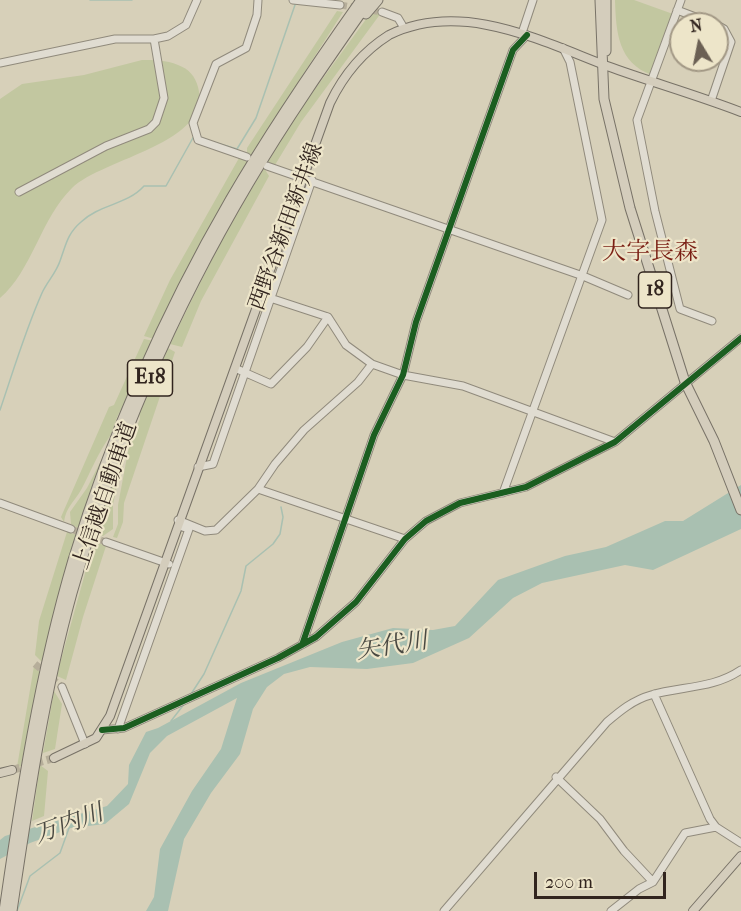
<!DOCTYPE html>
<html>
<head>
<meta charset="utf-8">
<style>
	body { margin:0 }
	#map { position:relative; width:741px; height:911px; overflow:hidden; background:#d7d0b9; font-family:"IM FELL French Canon",serif }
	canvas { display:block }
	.north { position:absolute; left:669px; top:12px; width:60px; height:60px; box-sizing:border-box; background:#ede5c9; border:2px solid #a29885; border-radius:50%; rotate:350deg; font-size:16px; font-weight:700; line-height:24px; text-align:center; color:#31241e }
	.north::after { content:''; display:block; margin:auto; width:21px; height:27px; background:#6b6054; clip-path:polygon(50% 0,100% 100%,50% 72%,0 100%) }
	.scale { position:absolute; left:534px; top:872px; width:132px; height:27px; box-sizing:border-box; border:3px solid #31241e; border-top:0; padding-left:8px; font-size:18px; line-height:21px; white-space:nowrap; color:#31241e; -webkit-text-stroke:4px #ede5c9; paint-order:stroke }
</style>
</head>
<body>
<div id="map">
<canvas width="741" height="911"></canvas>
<div class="north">N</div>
<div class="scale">200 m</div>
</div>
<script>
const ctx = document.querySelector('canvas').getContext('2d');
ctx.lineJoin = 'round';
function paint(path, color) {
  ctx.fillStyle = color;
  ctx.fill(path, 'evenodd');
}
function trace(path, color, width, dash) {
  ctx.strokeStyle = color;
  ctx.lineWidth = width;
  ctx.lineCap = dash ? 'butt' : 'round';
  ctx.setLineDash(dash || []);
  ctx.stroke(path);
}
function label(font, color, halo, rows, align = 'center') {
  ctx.font = font + ' "IM FELL French Canon","Noto Serif JP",serif';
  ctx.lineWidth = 4.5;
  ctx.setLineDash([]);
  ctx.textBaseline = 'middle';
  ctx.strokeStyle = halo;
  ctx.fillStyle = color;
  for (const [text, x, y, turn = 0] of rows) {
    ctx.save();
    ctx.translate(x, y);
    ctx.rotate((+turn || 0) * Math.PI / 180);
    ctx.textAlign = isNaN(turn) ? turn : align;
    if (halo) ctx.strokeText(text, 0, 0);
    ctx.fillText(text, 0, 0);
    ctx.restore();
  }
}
paint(new Path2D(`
	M615,0H634L673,14L652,75C618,63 616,32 615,0Z
	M337,11L343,12L251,156L247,154V148Z
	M372,11L381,13L301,122L275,165L268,162L294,118Z
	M142,60C154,60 166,60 178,65C189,69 195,76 198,87C214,143 103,158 72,188C41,218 32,271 0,298V99L22,84L84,75Z
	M239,158L249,161L154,339L144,336L170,280Z
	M264,168L269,176L201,301L182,347L170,344L223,237Z
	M144,339L154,341L125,407C115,413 116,427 110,436C98,453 91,471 81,490C74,502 66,507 64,522L61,517L109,407L114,405Z
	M168,348L175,352L124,503L123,522L117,538L113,537L118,524V505L130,441L140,419L139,413Z
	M108,447L79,529L71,524L70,512L87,488Z
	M125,450L113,504V529L103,536L97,534L98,528Z
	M67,532L78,535L42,662L35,655L39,621Z
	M94,541L106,546L83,617L66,680L57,676L59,667Z
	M34,666L40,672L21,766L17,767Z
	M54,691L62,704L55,749L43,753Z
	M40,765L48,771L44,816L32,821Z`), '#c2c7a0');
paint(new Path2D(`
	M741,485V529L653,570L625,565L542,583L513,598L469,638L413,663L367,669L310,667L284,674L267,687L253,709L240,754L211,793L184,839L168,911H146L154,897L160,849L192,791L221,749L237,698L167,736L150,753L129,804L105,824L71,828L30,843L0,859V840L5,836L107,806L128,784L129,765L146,732L158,728L241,683L342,642L393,628L433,630L455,626L498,580L565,556L606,547L665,521H683Z`), '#a9c0b1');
trace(new Path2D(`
	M90,0H132
	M213,142L237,149L256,118L296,2
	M0,410C13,372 25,331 42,293C47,282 56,273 60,261C66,245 67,234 81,222C100,204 127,205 144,186H166L194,136
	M191,694L204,674L241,591L246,566L273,544L280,534L283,517L281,507
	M171,721L185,703
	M17,911L30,876L60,853L69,828`), '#a9c0b1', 1.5);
trace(new Path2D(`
	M340,5L382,12
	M71,529L106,542
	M35,664L62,687`), '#b6ae9a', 7, [7, 3.5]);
trace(new Path2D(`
	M12,770L54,758`), '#b6ae9a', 8, [8, 4]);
const minor = new Path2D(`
	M293,0L340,5
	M681,0L637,120L655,211L680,309L712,321
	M677,10L714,24
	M382,12L398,18L404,28
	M522,33L533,0
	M0,63L115,39H154L168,36L186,25L197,0
	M711,101L731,42L724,29L717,25
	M247,157L198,140L193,123L216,64L246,48L257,15L258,0
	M267,166L583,276L628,295
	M19,192L106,146L149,129L156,122L164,98L154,39
	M267,297L328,317L346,345L372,364
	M237,369L271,384L307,347L328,317
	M198,467L213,464L312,180
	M258,489L405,539
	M503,493L602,220L570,62L563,48
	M0,503L71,529
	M178,520L205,531L216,530L258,489L275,464L304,430L358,382L372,364L403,375L463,386L615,442
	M106,542L169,564
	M302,645L374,435L403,375L416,322L513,50L527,35
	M62,687L85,744
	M654,694L710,819L716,827L741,843
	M118,729L189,529L182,527
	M102,730L124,728L278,658L316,637L356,602L405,539L426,521L460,503L526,487L615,442L741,338
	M556,777L600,819L624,851L653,882
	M444,911L607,722C620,711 633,700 651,695C682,686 713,689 741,670
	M611,911L639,889L653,882L685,833L716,827`);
const major = new Path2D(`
	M54,758L96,738L110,716L330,103C344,74 362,52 389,35C461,0 539,40 607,66C651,82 697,95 741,112
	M0,773L12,770
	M693,911L741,856`);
const highway = new Path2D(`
	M600,0L604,99L630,208L685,382L714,441L741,510
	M606,0V51
	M366,14L378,0
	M4,911C21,793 39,675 73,560C111,435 165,312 230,200C270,131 315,65 361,0
	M12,911C28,804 43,698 72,593C113,450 173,311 249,183C286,120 328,60 370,0`);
trace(minor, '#908a7c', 9);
trace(major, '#787267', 10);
trace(highway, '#787267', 11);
trace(minor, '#e0dcd1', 7);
trace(major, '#d4cdbc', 8);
trace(highway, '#d4cdbc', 9);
trace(new Path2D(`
	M302,645L374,435L403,375L416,322L513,50L527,35
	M102,730L124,728L278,658L316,637L356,602L405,539L426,521L460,503L526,487L615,442L741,338`), '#1b5e20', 6);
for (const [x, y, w] of [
	[655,290,33],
	[150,378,45]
]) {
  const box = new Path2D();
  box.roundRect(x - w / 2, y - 18, w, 36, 4.5);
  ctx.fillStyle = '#ede5c9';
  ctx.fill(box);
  trace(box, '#31241e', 1.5);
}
label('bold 21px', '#31241e', null, [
	["18",655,290],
	["E18",150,378]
]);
label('22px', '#31241e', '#ede5c9', [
	["西野谷新田新井線",287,227,-70],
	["上信越自動車道",106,496,-71]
]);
label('24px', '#7a1f14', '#ede5c9', [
	["大字長森",650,253]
]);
label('italic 24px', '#4a4942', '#ede5c9', [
	["矢代川",392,647,-9],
	["万内川",69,825,-20]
]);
</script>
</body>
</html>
